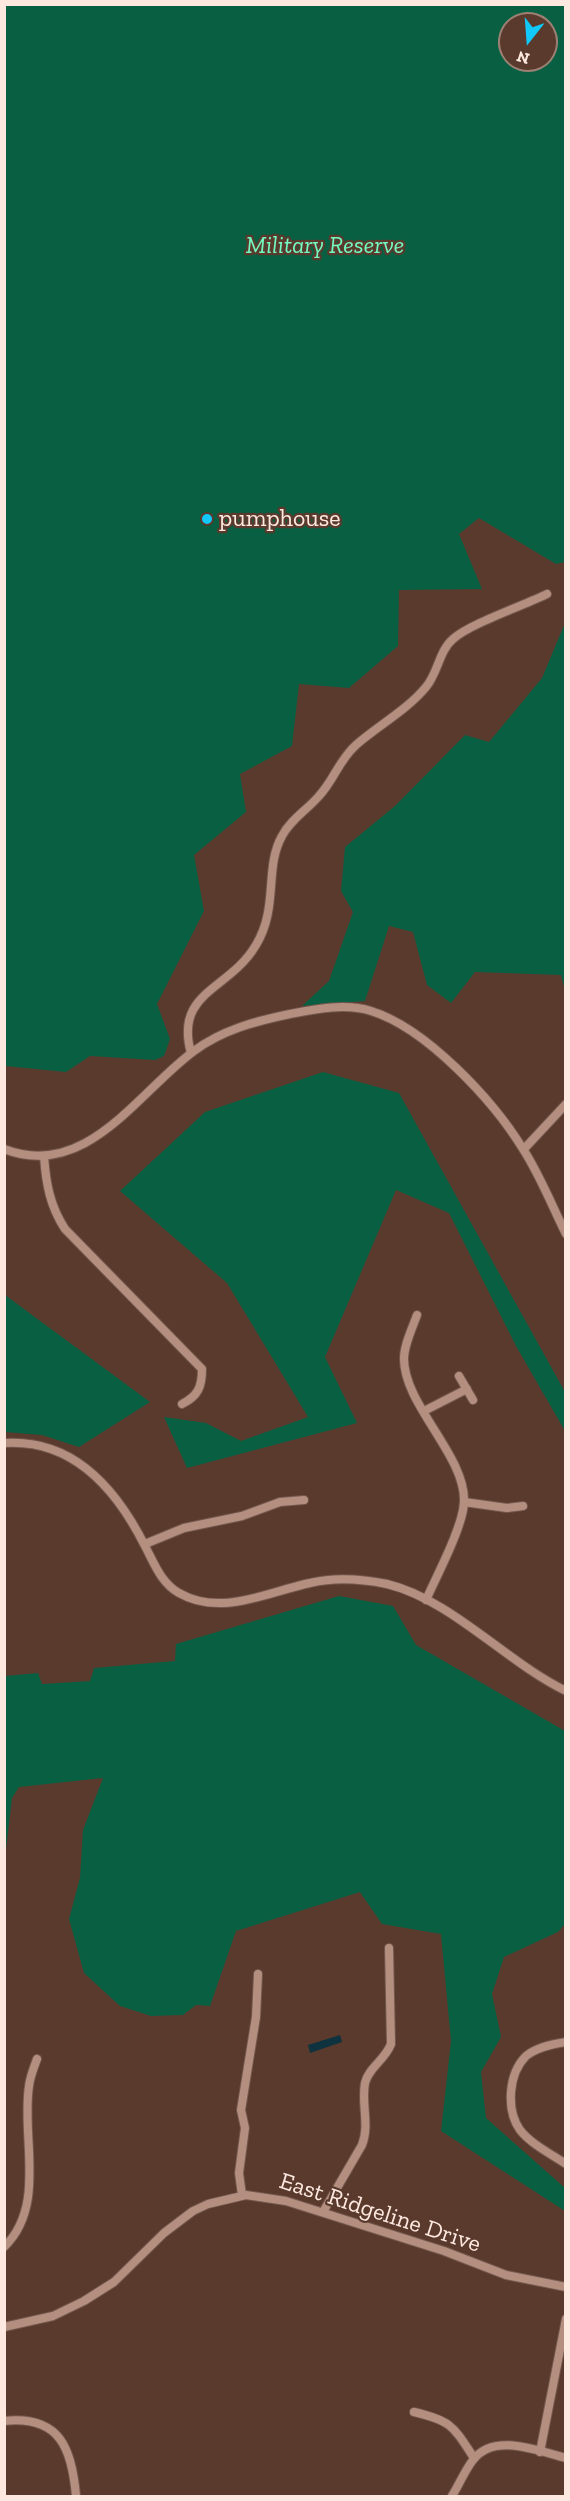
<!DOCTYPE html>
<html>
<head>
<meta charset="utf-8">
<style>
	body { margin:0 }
	#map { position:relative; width:570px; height:2501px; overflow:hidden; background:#5a3a2c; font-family:"Zilla Slab",serif }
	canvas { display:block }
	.frame { position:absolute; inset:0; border:6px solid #fee9e1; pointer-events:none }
	.north { position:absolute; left:498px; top:12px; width:60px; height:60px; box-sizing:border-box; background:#5a3a2c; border:2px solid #9c8074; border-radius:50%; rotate:197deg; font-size:16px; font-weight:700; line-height:24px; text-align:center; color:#fee9e1 }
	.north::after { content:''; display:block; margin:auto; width:21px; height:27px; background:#11cafb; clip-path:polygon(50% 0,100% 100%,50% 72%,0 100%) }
</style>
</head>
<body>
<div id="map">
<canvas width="570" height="2501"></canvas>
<div class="frame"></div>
<div class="north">N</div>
</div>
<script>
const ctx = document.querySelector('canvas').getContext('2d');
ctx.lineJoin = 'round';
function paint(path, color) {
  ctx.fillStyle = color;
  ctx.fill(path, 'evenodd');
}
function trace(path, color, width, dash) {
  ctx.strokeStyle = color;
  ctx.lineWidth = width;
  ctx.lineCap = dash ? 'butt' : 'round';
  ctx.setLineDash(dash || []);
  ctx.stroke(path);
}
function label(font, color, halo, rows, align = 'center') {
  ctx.font = font + ' "Zilla Slab",serif';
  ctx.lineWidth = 4.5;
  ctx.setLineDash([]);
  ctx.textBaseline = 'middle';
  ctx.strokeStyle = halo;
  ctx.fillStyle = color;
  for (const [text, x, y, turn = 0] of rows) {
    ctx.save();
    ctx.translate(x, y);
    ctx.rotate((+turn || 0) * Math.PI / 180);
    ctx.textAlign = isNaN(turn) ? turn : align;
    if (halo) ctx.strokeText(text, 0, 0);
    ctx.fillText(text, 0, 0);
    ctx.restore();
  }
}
paint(new Path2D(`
	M4,5H565V562L556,564L479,518L459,534L482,589L399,590L398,646L349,688L299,684L292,746L240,774L246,812L194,855L204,911L157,1004L170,1039L164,1056L155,1060L90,1056L66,1072L5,1066ZM510,24H546V60H510Z
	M565,623V990L561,975L475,972L451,1003L427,985L413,932L389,926L365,1001L302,1006L329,981L353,912L341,891L345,847L395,806L465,735L489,742L542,678Z
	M323,1072L399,1093L565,1392V1431L516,1346L449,1213L396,1190L325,1357L357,1423L187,1468L164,1417L206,1423L241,1441L308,1417L227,1283L120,1191L205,1112Z
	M4,1295H5L150,1402L79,1447L42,1435L5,1432Z
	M339,1596L393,1606L416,1645L565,1731V1924L558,1932L504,1957L492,1994L501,2037L481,2072L486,2118L565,2188V2211L441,2131L451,2041L441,1934L382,1924L360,1892L236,1931L210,2006L196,2005L183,2015L151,2016L120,2006L84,1973L69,1919L80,1878L83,1830L103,1778L19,1787L12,1798L5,1857V1676L38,1673L42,1684L90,1681L94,1668L175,1661L176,1644Z`), '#085f42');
paint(new Path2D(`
	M340,2035L342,2042L310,2053L308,2045Z`), '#0e333f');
const minor = new Path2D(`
	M191,1053C174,991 229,991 256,945C279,907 264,868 282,836C291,819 307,810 319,796C334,780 339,760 356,745C379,725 407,710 426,687C438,673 439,651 453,639C469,624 525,605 547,594
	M4,1149C86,1181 138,1092 194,1051C222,1030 256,1021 290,1014C316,1009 345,1003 371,1011C426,1028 493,1100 523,1149C540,1175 552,1206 566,1234
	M524,1149L566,1104
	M44,1156C46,1184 50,1206 65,1229L202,1369C202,1387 198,1396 182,1404
	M417,1315C412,1329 404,1345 404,1359C404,1405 466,1456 464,1502C463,1527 437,1575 426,1600
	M459,1376L473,1400
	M424,1411L467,1389
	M4,1443C73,1438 117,1490 145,1546C154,1563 161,1583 179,1593C221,1617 267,1592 310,1583C335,1577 362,1579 387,1584C452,1600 506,1662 566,1691
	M464,1502L507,1508L523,1506
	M145,1544L184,1528L242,1516L280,1502L304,1500
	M566,2042C552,2044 537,2047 526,2056C508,2074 506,2110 520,2130C531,2144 551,2154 566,2164
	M242,2195L239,2173L245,2128L241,2110L256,2017L258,1974
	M323,2212L362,2145C370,2125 361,2104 365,2083C369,2067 385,2060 391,2044L389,1948
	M4,2247C47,2206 21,2137 29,2086C30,2077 34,2067 37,2059
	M4,2327L53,2316L84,2301L114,2282L164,2233L193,2211L208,2204L246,2195L286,2201L444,2251L506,2275L566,2287
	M414,2412C452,2421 453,2426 474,2458
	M4,2421C61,2415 72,2450 76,2496
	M540,2452L566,2319
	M452,2496C459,2485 465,2470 473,2460C494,2432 538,2451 566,2458`);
trace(minor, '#74584d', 10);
trace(minor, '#b48f80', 8);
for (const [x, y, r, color] of [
	[207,519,6,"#11cafb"]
]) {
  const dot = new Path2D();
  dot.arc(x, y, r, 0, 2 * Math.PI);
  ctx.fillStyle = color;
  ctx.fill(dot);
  trace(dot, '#5a3a2c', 2);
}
label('italic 24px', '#72fbc2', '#5a3a2c', [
	["Military Reserve",325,246]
]);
label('24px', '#fee9e1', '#5a3a2c', [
	["pumphouse",219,519]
], 'left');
label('24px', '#fee9e1', '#5a3a2c', [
	["East Ridgeline Drive",380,2213,18]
]);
</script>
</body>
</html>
